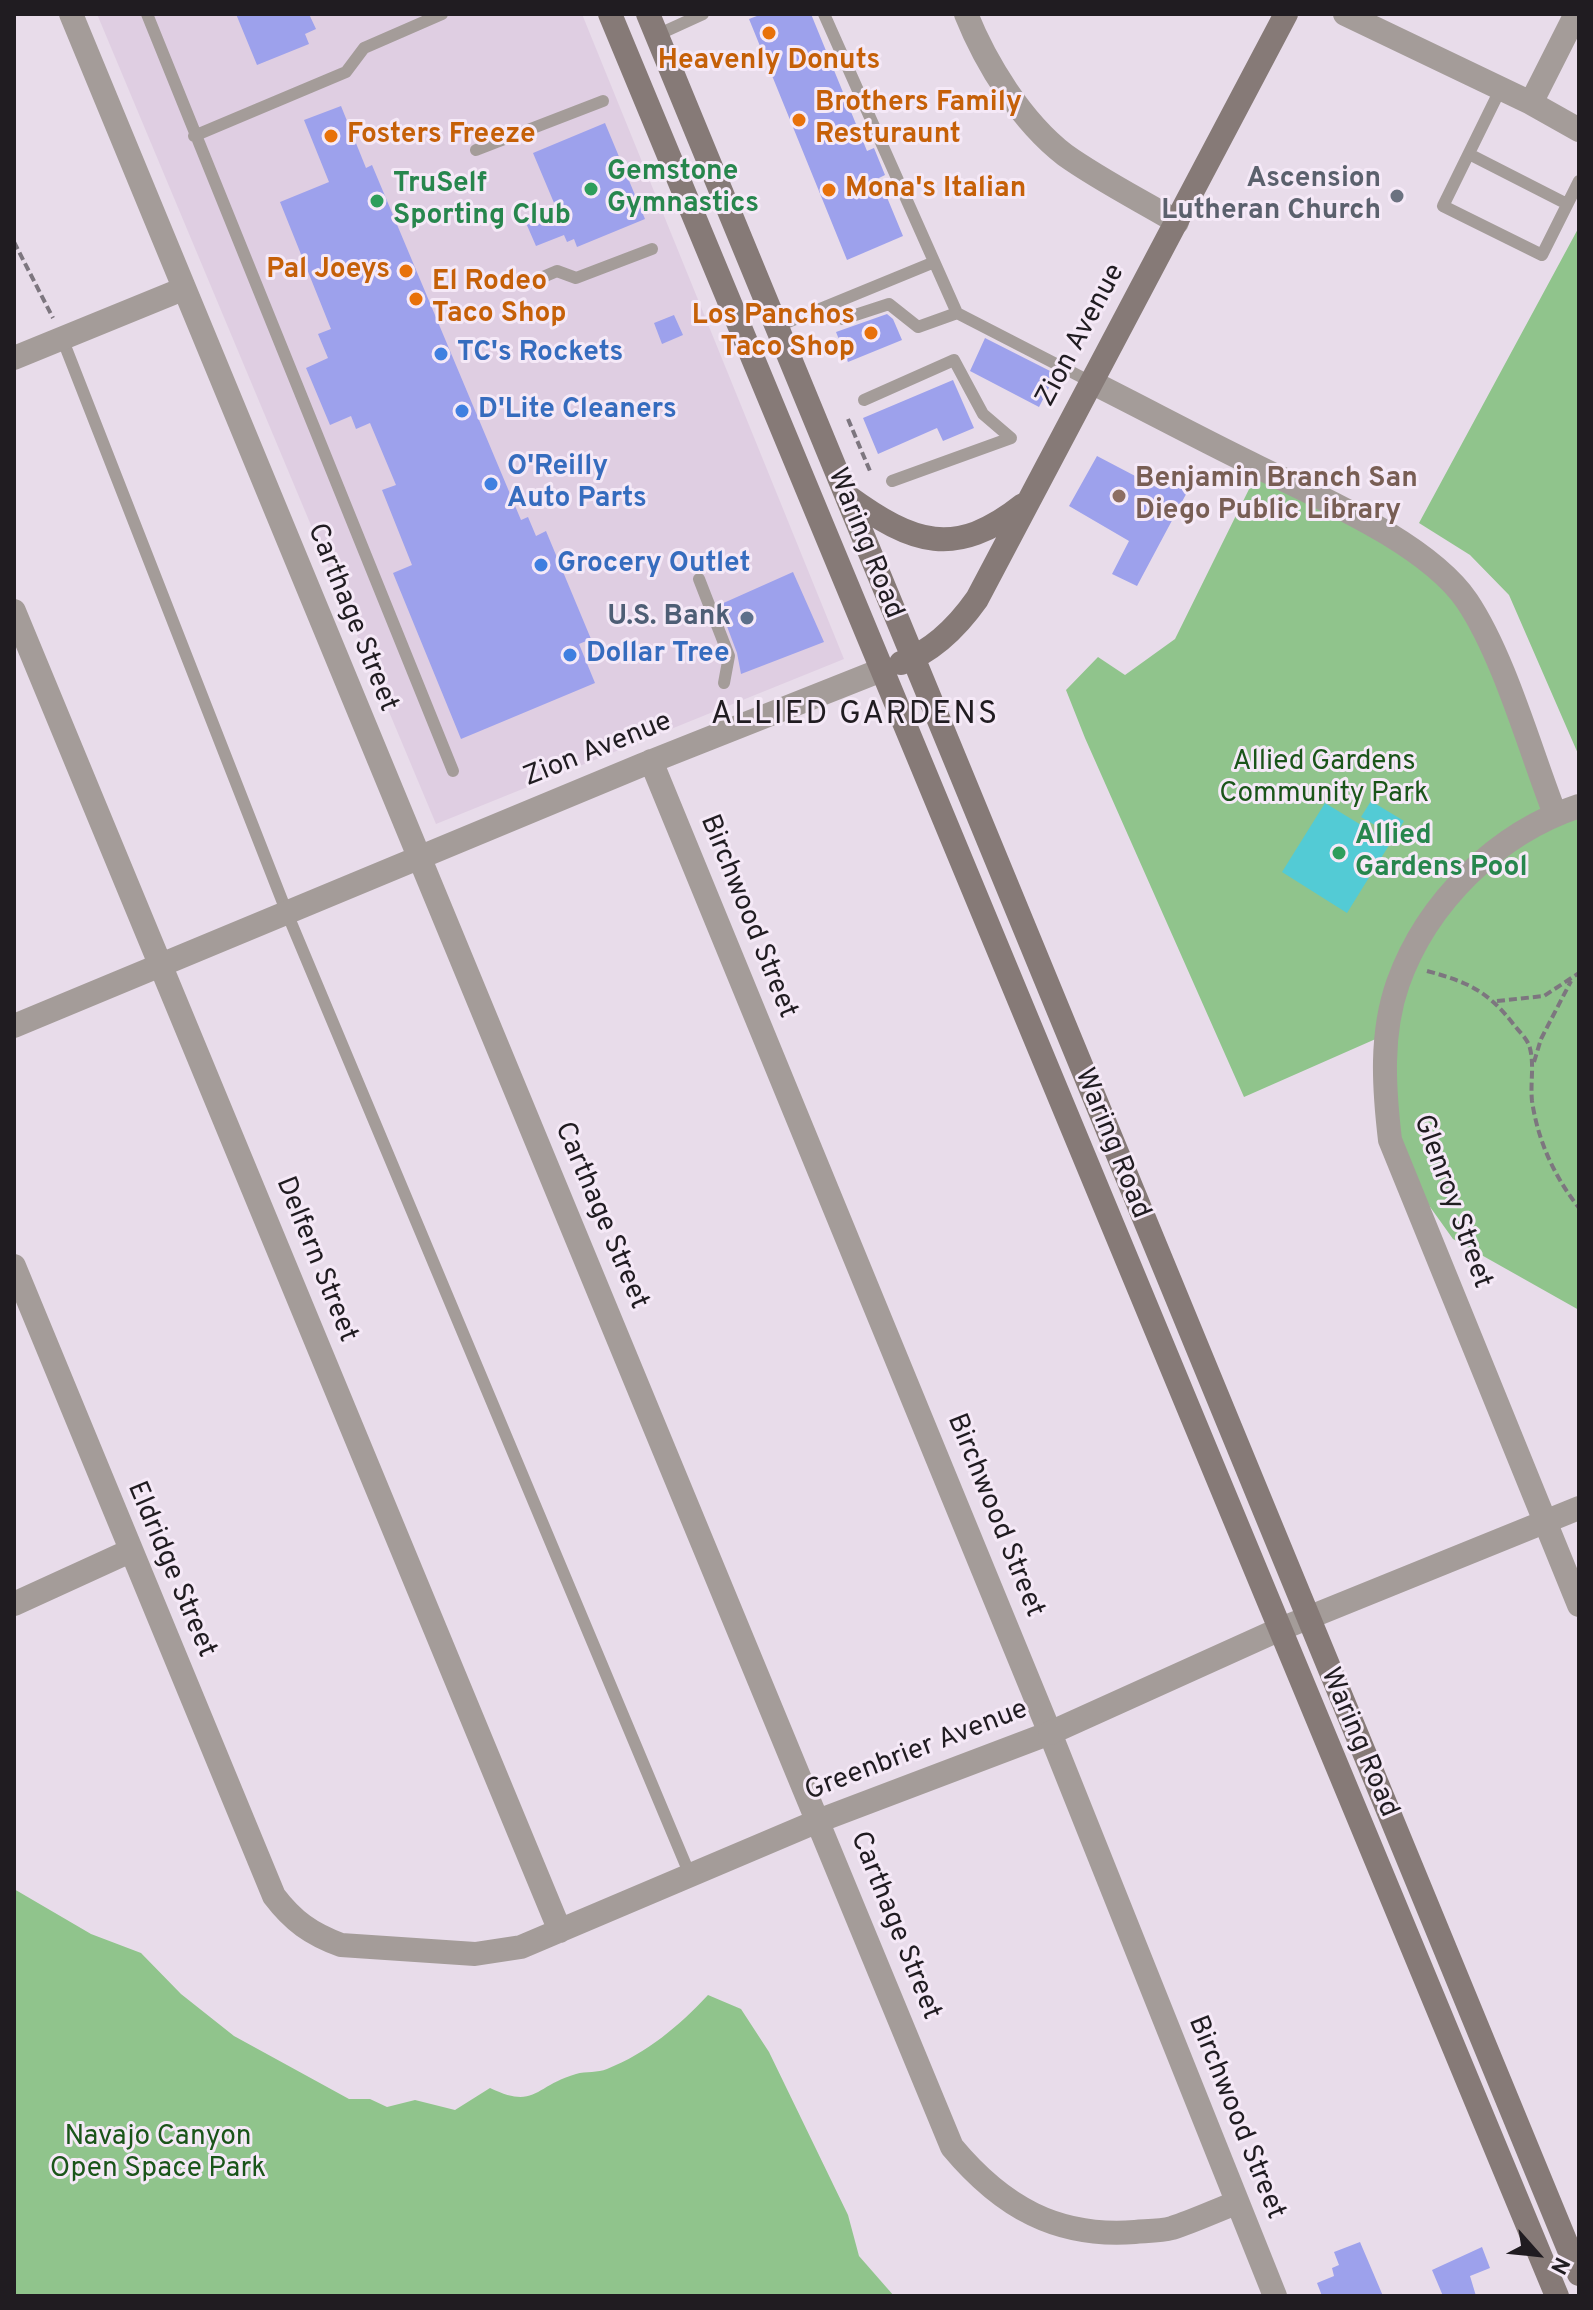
<!DOCTYPE html>
<html>
<head>
<meta charset="utf-8">
<style>
	body { margin:0 }
	#map { position:relative; width:1593px; height:2310px; overflow:hidden; background:#e8dcea; font-family:Overpass,sans-serif }
	canvas { display:block }
	.frame { position:absolute; inset:0; border:16px solid #201c21; pointer-events:none }
	.north { position:absolute; left:1497px; top:2214px; width:80px; height:80px; -webkit-text-stroke:6px #f5e9f7; paint-order:stroke; rotate:117deg; font-size:22px; font-weight:700; line-height:32px; text-align:center; color:#201c21 }
	.north::after { content:''; display:block; margin:auto; width:28px; height:36px; background:#201c21; clip-path:polygon(50% 0,100% 100%,50% 72%,0 100%) }
</style>
</head>
<body>
<div id="map">
<canvas width="1593" height="2310"></canvas>
<div class="frame"></div>
<div class="north">N</div>
</div>
<script>
const ctx = document.querySelector('canvas').getContext('2d');
ctx.lineJoin = 'round';
function paint(path, color) {
  ctx.fillStyle = color;
  ctx.fill(path, 'evenodd');
}
function trace(path, color, width, dash) {
  ctx.strokeStyle = color;
  ctx.lineWidth = width;
  ctx.lineCap = dash ? 'butt' : 'round';
  ctx.setLineDash(dash || []);
  ctx.stroke(path);
}
function label(font, color, halo, rows, align = 'center') {
  ctx.font = font + ' Overpass,sans-serif';
  ctx.lineWidth = 6;
  ctx.setLineDash([]);
  ctx.textBaseline = 'middle';
  ctx.strokeStyle = halo;
  ctx.fillStyle = color;
  for (const [text, x, y, turn = 0] of rows) {
    ctx.save();
    ctx.translate(x, y);
    ctx.rotate((+turn || 0) * Math.PI / 180);
    ctx.textAlign = isNaN(turn) ? turn : align;
    if (halo) ctx.strokeText(text, 0, 0);
    ctx.fillText(text, 0, 0);
    ctx.restore();
  }
}
paint(new Path2D(`
	M97,14H582L844,659L436,824Z`), '#dfcee2');
paint(new Path2D(`
	M1579,227V756L1509,595L1470,555L1419,523Z
	M1257,473L1418,557L1468,603L1556,814L1579,807V1310L1453,1239L1398,1162L1387,1034L1244,1097L1085,738L1066,690L1098,657L1125,675L1175,639Z
	M14,1889L91,1934L141,1953L181,1994L234,2036L349,2099H370L387,2107L415,2100L455,2110L490,2088C536,2110 534,2086 576,2074C586,2071 598,2073 607,2069C647,2053 679,2026 708,1995L741,2009L769,2052L848,2215L859,2256L894,2296H14Z`), '#90c48c');
paint(new Path2D(`
	M1371,801L1404,821L1347,913L1282,872L1325,803L1376,834L1380,828L1361,817Z`), '#53cbd5');
paint(new Path2D(`
	M236,14H309L316,29L305,34L309,44L257,65Z
	M762,14H811L867,151L874,148L885,175L879,178L903,236L847,260L749,19Z
	M341,106L366,168L372,165L521,520L528,517L536,536L546,531L591,639L579,644L595,683L461,739L393,573L412,565L382,490L396,485L370,423L356,429L351,416L330,425L306,368L328,358L318,334L331,329L280,202L329,182L304,120Z
	M605,123L645,219L577,247L574,239L567,242L564,235L536,246L526,223L557,210L533,153Z
	M887,314L893,319L902,340L848,362L836,332Z
	M674,315L683,335L662,344L654,323Z
	M985,338L1056,374L1039,407L970,371Z
	M953,380L974,428L943,441L937,428L878,454L863,418Z
	M1097,456L1160,489L1168,473L1192,483L1137,586L1112,574L1129,541L1069,506Z
	M793,572L824,642L741,674L737,653L719,605Z
	M1360,2242L1383,2296H1322L1317,2283L1334,2276L1332,2268L1339,2265L1334,2252Z
	M1482,2247L1490,2268L1470,2276L1476,2296H1443L1432,2270Z`), '#9da1ec');
trace(new Path2D(`
	M14,242L53,318
	M848,419L870,471
	M1427,971C1468,982 1488,991 1514,1025C1519,1031 1526,1038 1529,1045C1535,1063 1530,1082 1532,1101C1538,1141 1554,1176 1579,1208
	M1497,1001L1544,996L1579,973
	M1534,1062L1541,1039L1571,981`), '#7d767f', 4, [8, 4]);
trace(new Path2D(`
	M147,14L453,771
	M824,14L957,313L1091,382
	M657,35L703,14
	M1500,90L1443,206L1542,255L1579,181
	M194,136L346,72L364,48L442,14
	M476,150L603,101
	M1469,154L1567,204
	M529,283L557,271L576,278L652,249
	M827,306L843,319L889,304L918,327L957,313
	M776,327L932,263
	M62,338L287,913L690,1875
	M864,400L954,360L983,414L1011,438
	M892,481L1011,438
	M699,579L729,656L724,683`), '#a49c99', 12);
trace(new Path2D(`
	M71,14L952,2147C1002,2207 1057,2238 1135,2232C1147,2231 1161,2231 1172,2228C1194,2221 1215,2211 1236,2203
	M966,14C986,64 1022,122 1065,155C1100,180 1140,200 1177,222
	M1345,14L1531,103L1579,130
	M1531,103L1576,14
	M14,358L183,289
	M14,611L560,1931
	M651,761L1050,1733L1275,2296
	M14,1026L642,765L884,669
	M14,1266L274,1896C293,1921 311,1934 341,1945L475,1954L521,1947L818,1821L1050,1733
	M14,1604L130,1551`), '#a49c99', 24);
trace(new Path2D(`
	M1091,382C1143,408 1195,436 1248,462C1313,495 1426,541 1467,601C1504,656 1530,750 1555,814
	M1579,806C1497,833 1427,902 1398,983C1380,1034 1384,1089 1390,1140L1579,1605
	M1050,1733L1278,1630L1579,1508`), '#a49c99', 24);
trace(new Path2D(`
	M610,14L1557,2296
	M648,14L1579,2274
	M847,496C913,544 955,559 1023,505
	M901,663C933,651 958,626 977,599L1286,14`), '#867a77', 24);
for (const [x, y, r, color] of [
	[769,33,8,"#e8710a"],
	[799,120,8,"#e8710a"],
	[331,136,8,"#e8710a"],
	[591,189,8,"#2e9e5b"],
	[829,190,8,"#e8710a"],
	[1397,196,8,"#6b7280"],
	[377,201,8,"#2e9e5b"],
	[406,271,8,"#e8710a"],
	[416,299,8,"#e8710a"],
	[871,333,8,"#e8710a"],
	[441,354,8,"#3f7fe0"],
	[462,411,8,"#3f7fe0"],
	[491,484,8,"#3f7fe0"],
	[1119,496,8,"#8d6e63"],
	[541,565,8,"#3f7fe0"],
	[747,618,8,"#5c6f8a"],
	[570,655,8,"#3f7fe0"],
	[1339,853,8,"#2e9e5b"]
]) {
  const dot = new Path2D();
  dot.arc(x, y, r, 0, 2 * Math.PI);
  ctx.fillStyle = color;
  ctx.fill(dot);
  trace(dot, '#f5e9f7', 3);
}
label('bold 28px', '#c56008', '#f5e9f7', [
	["Heavenly Donuts",769,62,"center"],
	["Brothers Family",815,104],
	["Resturaunt",815,136],
	["Fosters Freeze",347,136],
	["Mona's Italian",845,190],
	["Pal Joeys",390,271,"right"],
	["El Rodeo",432,283],
	["Taco Shop",432,315],
	["Los Panchos",855,317,"right"],
	["Taco Shop",855,349,"right"]
], 'left');
label('bold 28px', '#27864d', '#f5e9f7', [
	["Gemstone",607,173],
	["Gymnastics",607,205],
	["TruSelf",393,185],
	["Sporting Club",393,217],
	["Allied",1355,837],
	["Gardens Pool",1355,869]
], 'left');
label('bold 28px', '#5b616d', '#f5e9f7', [
	["Ascension",1381,180],
	["Lutheran Church",1381,212]
], 'right');
label('28px', '#201c21', '#f5e9f7', [
	["Zion Avenue",1082,336,-62],
	["Waring Road",864,544,68],
	["Carthage Street",351,618,68],
	["Zion Avenue",598,751,-22],
	["Birchwood Street",747,917,68],
	["Waring Road",1111,1144,68],
	["Glenroy Street",1451,1202,70],
	["Carthage Street",600,1216,67],
	["Delfern Street",315,1260,68],
	["Birchwood Street",994,1516,68],
	["Eldridge Street",170,1570,67],
	["Waring Road",1358,1743,67],
	["Greenbrier Avenue",917,1752,-21],
	["Carthage Street",894,1926,68],
	["Birchwood Street",1235,2118,68]
]);
label('bold 28px', '#366cbe', '#f5e9f7', [
	["TC's Rockets",457,354],
	["D'Lite Cleaners",478,411],
	["O'Reilly",507,468],
	["Auto Parts",507,500],
	["Grocery Outlet",557,565],
	["Dollar Tree",586,655]
], 'left');
label('bold 28px', '#785e54', '#f5e9f7', [
	["Benjamin Branch San",1135,480],
	["Diego Public Library",1135,512]
], 'left');
label('bold 28px', '#4e5e75', '#f5e9f7', [
	["U.S. Bank",731,618]
], 'right');
label('28px', '#1a5519', '#f5e9f7', [
	["Allied Gardens",1324,763],
	["Community Park",1324,795],
	["Navajo Canyon",158,2138],
	["Open Space Park",158,2170]
]);
ctx.letterSpacing = '2px';
label('32px', '#201c21', '#f5e9f7', [
	["ALLIED GARDENS",855,717]
]);
ctx.letterSpacing = '0px';
</script>
</body>
</html>
